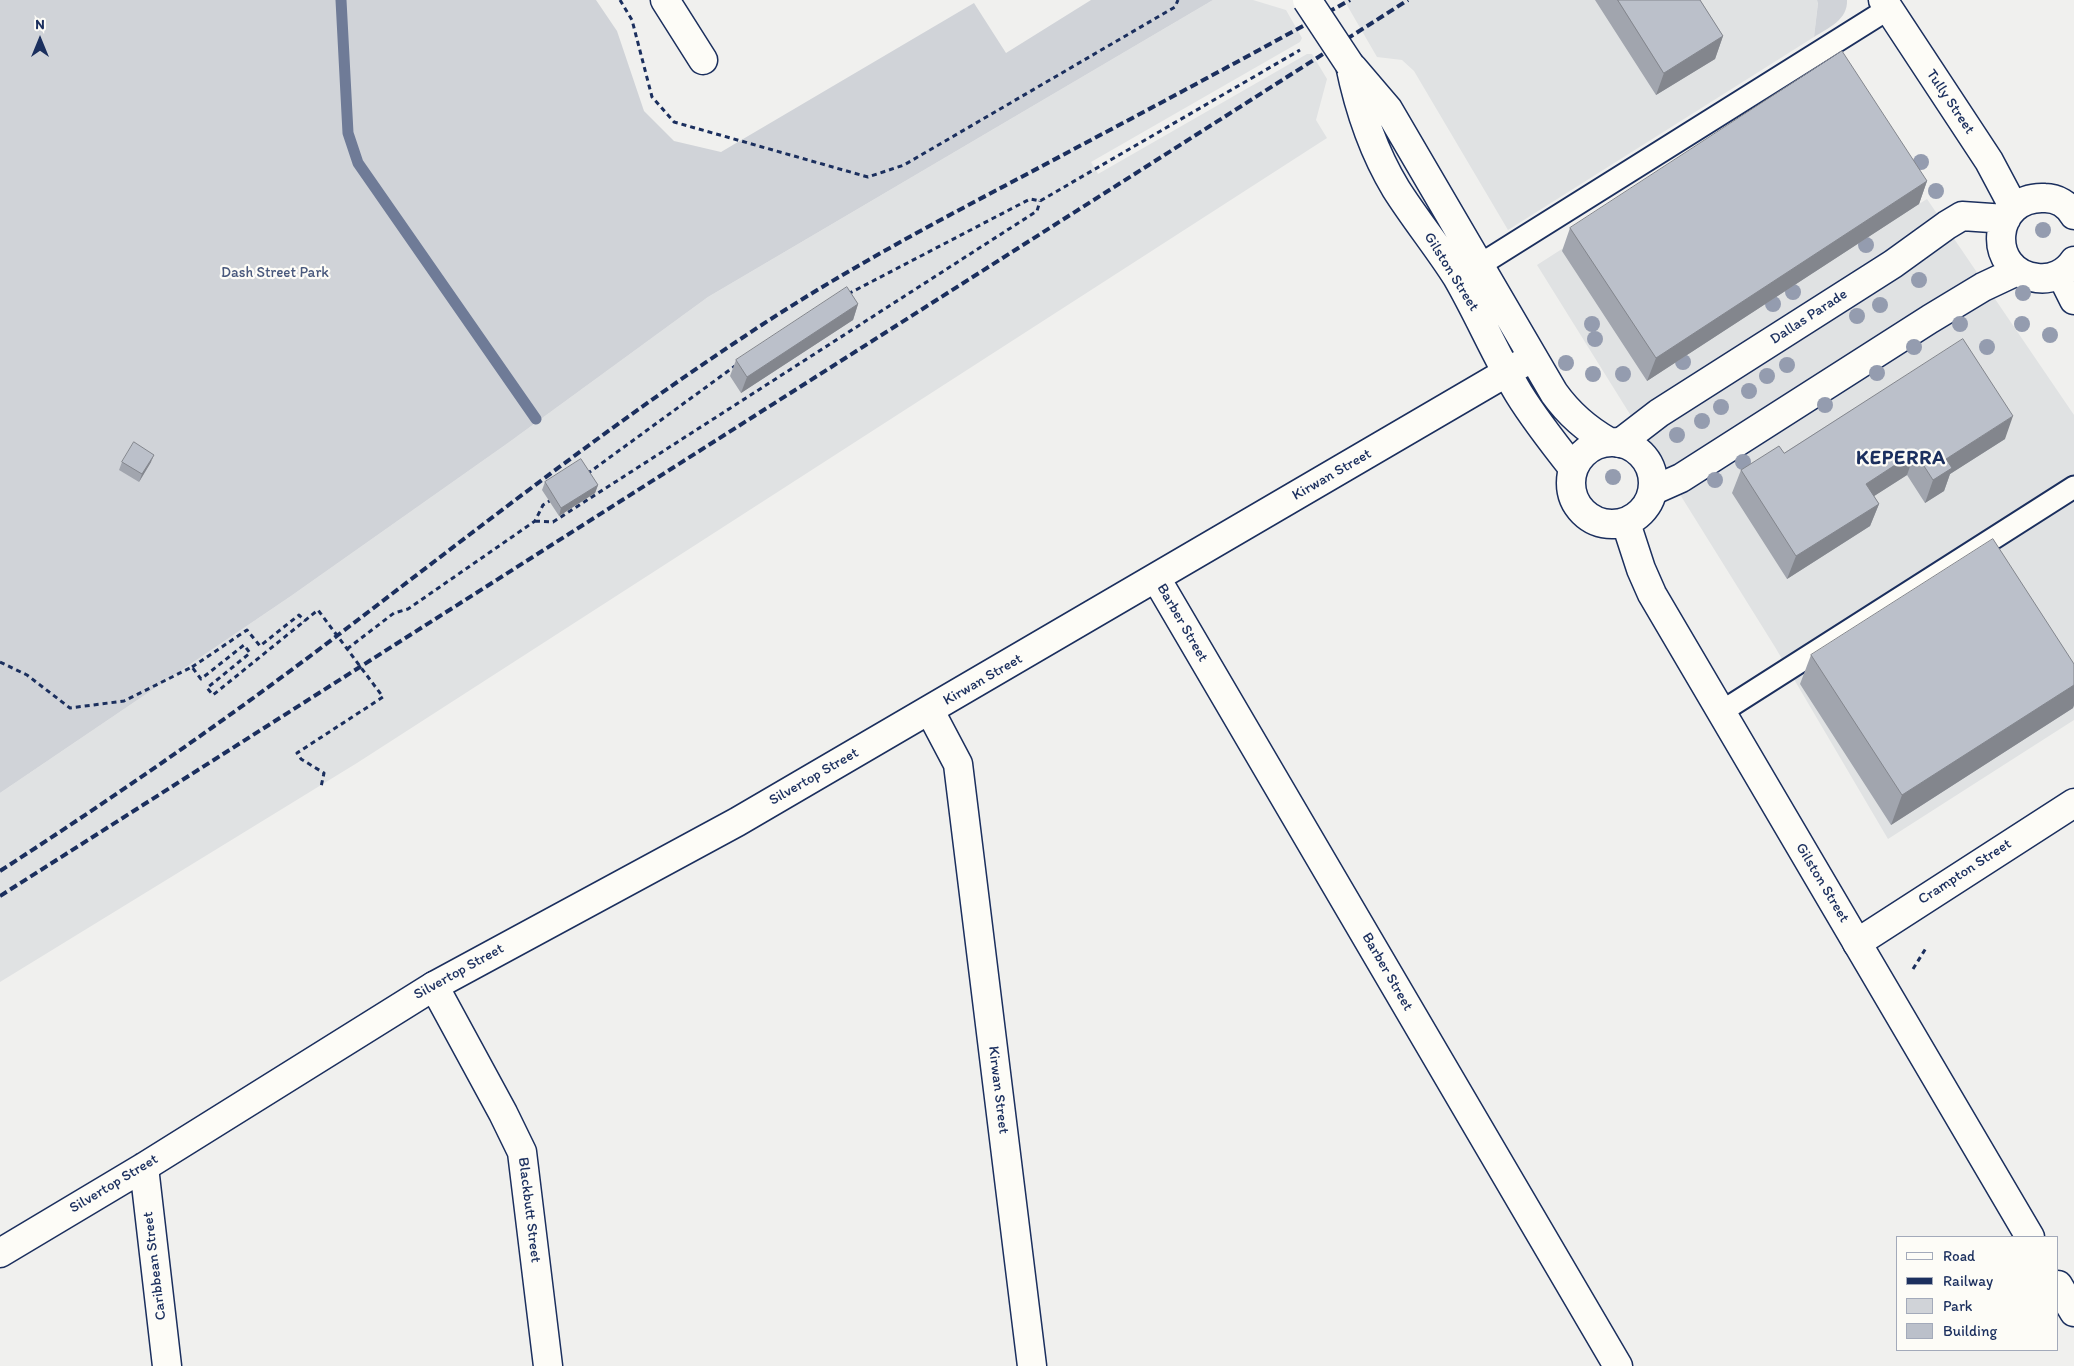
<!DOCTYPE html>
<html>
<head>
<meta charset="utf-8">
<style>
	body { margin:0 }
	#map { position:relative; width:2074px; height:1366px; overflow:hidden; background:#f0f0ee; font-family:Itim,sans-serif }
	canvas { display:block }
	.legend { position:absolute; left:1896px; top:1236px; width:162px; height:115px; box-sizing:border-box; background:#fdfcf7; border:1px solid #a3aaba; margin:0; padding:6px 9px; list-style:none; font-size:15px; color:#1b2f5e }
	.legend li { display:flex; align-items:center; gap:10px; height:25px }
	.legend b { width:25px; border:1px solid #a3aaba }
	.north { position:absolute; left:15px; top:15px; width:50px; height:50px; -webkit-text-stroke:4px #fdfcf7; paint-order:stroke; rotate:0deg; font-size:14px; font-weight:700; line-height:20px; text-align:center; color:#1b2f5e }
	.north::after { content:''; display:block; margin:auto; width:18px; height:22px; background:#1b2f5e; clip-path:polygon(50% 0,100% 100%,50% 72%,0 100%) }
</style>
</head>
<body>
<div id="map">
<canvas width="2074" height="1366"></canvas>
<ul class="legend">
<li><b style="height:6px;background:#fdfcf7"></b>Road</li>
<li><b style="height:6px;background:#1b2f5e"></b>Railway</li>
<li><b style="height:14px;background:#d0d3d8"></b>Park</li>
<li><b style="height:14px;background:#bbc0ca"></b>Building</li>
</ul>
<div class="north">N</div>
</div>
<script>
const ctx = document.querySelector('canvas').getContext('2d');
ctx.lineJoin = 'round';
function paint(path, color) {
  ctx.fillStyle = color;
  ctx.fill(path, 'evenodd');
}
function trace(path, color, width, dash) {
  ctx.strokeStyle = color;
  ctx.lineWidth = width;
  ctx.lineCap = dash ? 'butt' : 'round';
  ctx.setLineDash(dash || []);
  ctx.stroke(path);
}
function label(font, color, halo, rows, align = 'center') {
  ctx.font = font + ' Itim,sans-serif';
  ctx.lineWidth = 4.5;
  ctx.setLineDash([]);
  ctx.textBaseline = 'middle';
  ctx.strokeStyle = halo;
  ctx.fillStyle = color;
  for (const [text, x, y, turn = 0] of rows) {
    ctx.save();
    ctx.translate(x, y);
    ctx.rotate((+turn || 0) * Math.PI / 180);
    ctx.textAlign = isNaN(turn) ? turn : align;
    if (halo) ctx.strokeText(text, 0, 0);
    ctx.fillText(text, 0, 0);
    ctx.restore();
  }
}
paint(new Path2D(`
	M1213,0H1253L1286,10L1302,38L1300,42L1091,162L1098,174L1307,54H1312L1327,79L1316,120L1327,138L357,763L0,982V793L291,596L508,443L708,297Z
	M1344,0H1817L1818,2L1814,37L1508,230L1414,71L1402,60L1377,57Z
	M1834,74L1919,204L1927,199L2074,415V720L1888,839L1775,647L1537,265Z`), '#e0e2e3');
paint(new Path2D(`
	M0,0H596L617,31L644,111L674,141L721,152L974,3L1006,53L1091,0H1213L708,297L508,443L291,596L0,793Z
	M1817,0H1847C1848,20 1828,28 1814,37L1818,3Z`), '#d0d3d8');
trace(new Path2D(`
	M341,0L348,133L358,163L536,419`), '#6f7b97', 11);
const service = new Path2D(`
	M1467,273L1888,9
	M1721,712L2074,487`);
const minor = new Path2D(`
	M665,0L703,60
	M1883,0L1989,161L2014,208
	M2074,215C2068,205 2057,198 2045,198C1991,195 1985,272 2037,278C2052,280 2066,273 2074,261
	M2061,274L2074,300
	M1620,443L1659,413L1893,264L1947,225L1962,216L2006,219
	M1654,490L1681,478L1930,319L1983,287L2017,271
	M1156,578L1618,1366
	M930,711L958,764L1032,1366
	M1857,943L2074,803
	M144,1167L167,1366
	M0,1253L144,1167L434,986`);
const tertiary = new Path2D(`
	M1350,65C1359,109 1373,151 1396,189C1415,219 1438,247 1457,277C1479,315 1496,356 1519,394C1535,420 1554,444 1573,468
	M1353,68L1388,109L1554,393C1569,414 1586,429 1609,442
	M1571 483a41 41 0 1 1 82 0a41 41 0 1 1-82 0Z
	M1626,523L1641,569L1652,594L2030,1237
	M2058,1285L2074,1312
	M548,1366L522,1152L503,1113L434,986L737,822L1533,357`);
trace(service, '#1b2f5e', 25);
trace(minor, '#1b2f5e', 31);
trace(tertiary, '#1b2f5e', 31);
trace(new Path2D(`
	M620,0L632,20L652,97L674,122L868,177L904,165L1175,7L1178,0
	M848,294L1030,199L1040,201L1300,50
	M587,474L735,366
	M535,521L553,522L1037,211L1040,201
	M347,649L394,613L408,609L535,521L543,505L551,500
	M0,662L27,675L70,708L124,701L192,667L201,679L244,645L250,653L207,688L213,695L318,610L383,697L297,753L301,759L324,773L321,787
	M192,667L247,630L260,646L299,615L305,621
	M1913,969L1926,948`), '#1b2f5e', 3, [5, 4]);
trace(service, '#fdfcf7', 21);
trace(minor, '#fdfcf7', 28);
trace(tertiary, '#fdfcf7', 28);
trace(new Path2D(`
	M0,871C116,796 229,718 338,635C471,534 603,430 742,338C834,276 932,224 1029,173C1136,116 1244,59 1350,0
	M0,896L1408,0`), '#1b2f5e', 4, [8, 4]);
const tertiaryBridge = new Path2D(`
	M1307,0L1350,65`);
trace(tertiaryBridge, '#1b2f5e', 31, []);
trace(tertiaryBridge, '#fdfcf7', 28);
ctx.fillStyle = '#949caf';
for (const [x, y] of [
	[1921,162],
	[1936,191],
	[2043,230],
	[1866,245],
	[1919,280],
	[1793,292],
	[2023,293],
	[1773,304],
	[1880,305],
	[1857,316],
	[1592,324],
	[1960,324],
	[2022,324],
	[2050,335],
	[1595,339],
	[1914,347],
	[1987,347],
	[1683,362],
	[1566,363],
	[1787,365],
	[1877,373],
	[1593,374],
	[1623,374],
	[1767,376],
	[1749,391],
	[1825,405],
	[1721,407],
	[1702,421],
	[1677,435],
	[1743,462],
	[1613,477],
	[1715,480]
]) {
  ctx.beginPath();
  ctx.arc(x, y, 8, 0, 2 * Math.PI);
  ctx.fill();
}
paint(new Path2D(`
	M1595,0H1700L1723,36L1715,59L1656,95Z
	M1927,181L1919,204L1647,381L1562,251L1570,228Z
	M858,304L853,320L741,393L730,376L736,360Z
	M2005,439L1950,474L1944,491L1925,503L1907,475L1874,496L1879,504L1870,526L1787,579L1732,493L1741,470L1784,453Z
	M122,462H151L139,482L119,470Z
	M545,482L598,485L595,493L559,516L542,490Z
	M1811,655L2074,664V705L2073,708L1891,825L1800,684Z`), '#a1a5ae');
paint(new Path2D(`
	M1723,36L1715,59L1656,95L1664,73Z
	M1927,181L1919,204L1647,381L1656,358Z
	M858,304L853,320L741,393L747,377Z
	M2013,416L2005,439L1950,474L1944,491L1925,503L1933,480L1946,459Z
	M1915,452L1907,475L1857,507L1866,484Z
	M154,455L151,462L139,482L142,474Z
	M598,485L595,493L559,516L561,508Z
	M1879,504L1870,526L1787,579L1796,556Z
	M2074,685V705L2073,708L1891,825L1902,795Z`), '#83868d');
const building = new Path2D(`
	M1618,0H1700L1723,36L1664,73Z
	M1842,51L1927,181L1656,358L1570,228Z
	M847,287L858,304L747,377L736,360Z
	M1963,339L2013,416L1946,459L1952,468L1933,480L1915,452L1866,484L1879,504L1796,556L1741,470L1779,446L1784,453Z
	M134,442L154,455L142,474L122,462Z
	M581,459L598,485L561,508L545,482Z
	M1993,539L2074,664V685L1902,795L1811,655Z`);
paint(building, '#bbc0ca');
trace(building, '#83868d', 1);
label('15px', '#1b2f5e', '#fdfcf7', [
	["Tully Street",1950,102,56],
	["Gilston Street",1451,272,58],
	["Dallas Parade",1809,317,-33],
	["Kirwan Street",1332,475,-30],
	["Barber Street",1182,623,60],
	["Kirwan Street",983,680,-30],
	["Silvertop Street",814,777,-30],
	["Crampton Street",1965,872,-33],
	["Gilston Street",1822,883,59],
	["Silvertop Street",459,972,-29],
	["Barber Street",1387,972,60],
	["Kirwan Street",998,1090,83],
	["Silvertop Street",114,1184,-31],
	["Blackbutt Street",529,1210,83],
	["Caribbean Street",155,1266,-97]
]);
label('15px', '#48587c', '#fdfcf7', [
	["Dash Street Park",275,273]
]);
ctx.letterSpacing = '1px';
label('bold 20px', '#1b2f5e', '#fdfcf7', [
	["KEPERRA",1901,459]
]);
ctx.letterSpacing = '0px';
</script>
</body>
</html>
